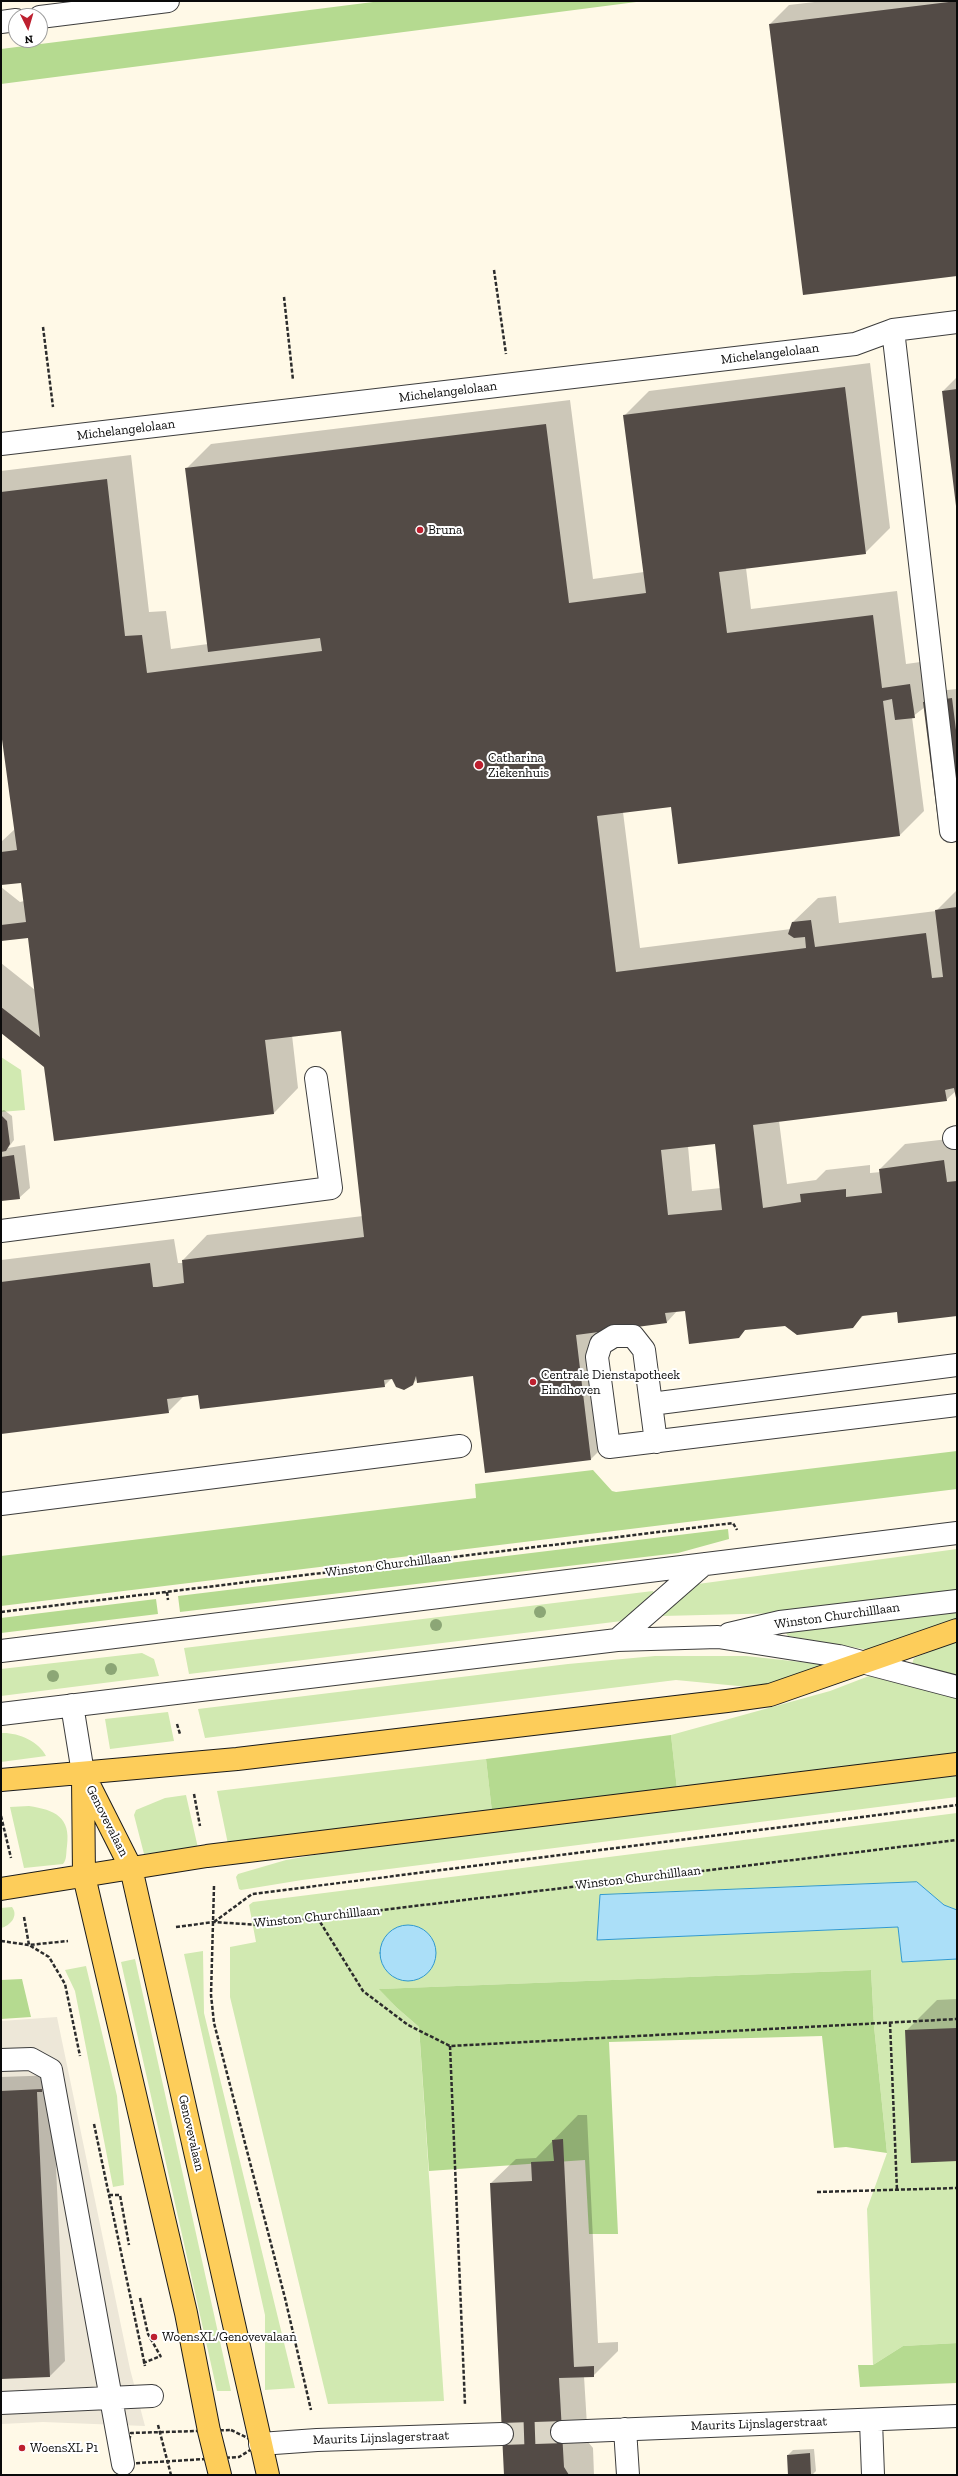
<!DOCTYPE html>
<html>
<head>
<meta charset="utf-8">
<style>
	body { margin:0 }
	#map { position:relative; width:958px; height:2476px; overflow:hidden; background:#fff9e7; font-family:"Zilla Slab",serif }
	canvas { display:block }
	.frame { position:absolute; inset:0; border:2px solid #0a0a0a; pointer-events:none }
	.north { position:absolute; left:8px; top:8px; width:40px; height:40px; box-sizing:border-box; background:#fff; border:1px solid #9d9d9d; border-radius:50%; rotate:175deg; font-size:11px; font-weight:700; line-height:16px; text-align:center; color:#0a0a0a }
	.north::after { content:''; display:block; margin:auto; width:14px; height:18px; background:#bd202f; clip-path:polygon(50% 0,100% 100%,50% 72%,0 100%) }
</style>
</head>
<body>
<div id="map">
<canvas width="958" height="2476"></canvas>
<div class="frame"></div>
<div class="north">N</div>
</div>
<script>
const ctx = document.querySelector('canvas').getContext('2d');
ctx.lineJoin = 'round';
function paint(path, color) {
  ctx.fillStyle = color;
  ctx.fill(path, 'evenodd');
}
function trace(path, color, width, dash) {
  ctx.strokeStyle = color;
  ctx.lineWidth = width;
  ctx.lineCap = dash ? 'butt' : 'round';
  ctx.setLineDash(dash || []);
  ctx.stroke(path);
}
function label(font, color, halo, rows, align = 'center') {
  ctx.font = font + ' "Zilla Slab",serif';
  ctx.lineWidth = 4;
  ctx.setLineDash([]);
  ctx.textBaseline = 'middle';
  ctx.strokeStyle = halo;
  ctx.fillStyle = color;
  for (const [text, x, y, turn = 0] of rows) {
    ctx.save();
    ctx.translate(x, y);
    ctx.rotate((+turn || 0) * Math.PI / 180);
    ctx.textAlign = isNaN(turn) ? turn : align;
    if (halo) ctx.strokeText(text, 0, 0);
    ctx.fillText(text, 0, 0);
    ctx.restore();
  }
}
paint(new Path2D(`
	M1,1057L21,1070L25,1110L1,1112Z
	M957,1549V1591L785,1613L662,1616L661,1613L698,1584Z
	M653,1591L656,1596L622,1621L189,1674L184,1648Z
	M957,1610V1619L869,1650L788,1636L786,1633L787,1631Z
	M957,1641V1677L912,1664L914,1658Z
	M142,1653L154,1659L159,1676L1,1696V1669Z
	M655,1656H746L819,1664L818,1668L759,1688L676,1680L205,1738L198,1709L568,1664Z
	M869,1676L957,1698V1756L677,1789L671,1735L830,1691Z
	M168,1712L174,1741L110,1749L105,1719Z
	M1,1733C17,1732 39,1741 46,1756L1,1762Z
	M486,1759L492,1812L228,1844L217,1791Z
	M957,1774V1797L302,1880L241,1890L239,1889L236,1877L238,1874L286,1860L372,1845Z
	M186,1795L198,1848L144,1854L134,1815L136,1810L165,1798Z
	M29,1806C55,1810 71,1817 67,1846C66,1852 67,1860 63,1864L24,1868L10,1807Z
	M957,1813V1910L944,1905L917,1882L600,1895L598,1940L898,1927L902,1962L957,1959V2343L903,2346L873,2365L867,2209L887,2153L874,2026L871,1970L380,1989L396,2007L419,2027L444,2401L328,2404L230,1997V1947L256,1942L249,1905L253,1902Z
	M12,1907C19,1916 10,1926 1,1928V1908Z
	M203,1951L204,2013L295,2388L265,2390V2315L184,1954Z
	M135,1959L231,2391H217L121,1962Z
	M86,1966L117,2096L124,2185L113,2187L75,1991L65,1970Z`), '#d1e9b1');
paint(new Path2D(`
	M381,1H644L1,84V49Z
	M957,1451V1489L1,1606V1556L476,1498L475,1484L593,1470L612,1491L616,1492Z
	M728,1529L729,1539L678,1553L180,1612L178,1596Z
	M156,1599L158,1614L1,1633V1618Z
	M671,1735L677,1789L492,1812L486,1759Z
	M871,1970L874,2026L887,2153L846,2147L834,2148L822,2036L609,2042L618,2234H589L585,2160L429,2171L419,2027L396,2007L379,1989Z
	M22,1979L31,2017L1,2019V1980Z
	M957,2343V2383L860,2387L858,2365H873L903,2346Z`), '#b5da90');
paint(new Path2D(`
	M57,2017L130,2369L145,2426L43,2422L1,2424V2379L50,2377L37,2092H42L1,2091V2021Z`), '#ede7d8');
const water = new Path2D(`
	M917,1882L944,1905L957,1910V1959L902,1962L898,1927L597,1940L600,1895Z
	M380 1953a28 28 0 1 1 56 0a28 28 0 1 1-56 0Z`);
paint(water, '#abdff8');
trace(water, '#3099d0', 1);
paint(new Path2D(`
	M823,1H957V275L770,24L789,5Z
	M870,363L890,528L865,553L746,568L751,609L897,591L906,664L935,660L938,691L957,689V818L925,707L912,717L924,811L899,836L672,806L623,812L640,948L791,929L793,922L818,898L836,896L839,923L936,911L957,890V1103L956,1091L946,1100L779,1121L787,1184L816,1180L826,1170L870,1165V1173L881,1172L880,1169L905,1144L957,1138V1315L898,1310L865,1314L852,1327L785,1325L746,1329L738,1337L686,1309L678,1310L667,1322L603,1330L615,1435L591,1459L474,1375L417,1379L413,1384L392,1378L384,1386L199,1394L185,1395L168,1412L1,1433V1260L174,1239L178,1263H183V1260L207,1235L363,1216L342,1029L292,1035L298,1088L274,1113L55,1140L45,1066L1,1032V963L35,990L29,937L1,940V887L20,902L24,901L22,882L1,884V842L15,829L1,725V471L131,455L149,612L166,611L171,649L208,644L186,469L211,444L570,400L593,579L644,572L624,416L649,391ZM716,1143L721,1188L692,1191L688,1146Z
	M957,377V506L943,391Z
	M4,1110L12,1116L14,1140L8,1148L25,1145L30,1188L19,1198L1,1200V1111Z
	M957,1999V2160L906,2031L937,2000Z
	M57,2075L52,2080L65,2361L50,2376L1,2378V2077Z
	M578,2115H587L598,2343L618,2342V2351L593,2376H584L588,2442L593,2448L594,2475H505L491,2183L516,2159L536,2158Z
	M814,2449L816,2471L812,2475H789L788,2455L793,2450Z`), '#0003');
paint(new Path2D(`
	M957,1V276L803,295L769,24Z
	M845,387L866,554L719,572L727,633L873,615L882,688L910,684L915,718L895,720L892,699L883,701L900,836L678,864L671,807L597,816L616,972L806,948L805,937L794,938L788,934L792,922L811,920L815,947L926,933L932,978L943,977L935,910L957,907V1103L954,1088L945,1090L947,1101L753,1125L763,1208L801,1202L800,1194L846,1189V1197L882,1193L879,1169L944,1160L947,1182L957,1181V1316L898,1323L897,1312L862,1316L853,1328L797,1335L785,1326L745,1330L739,1338L689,1344L685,1311L665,1313L667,1323L576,1335L591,1460L485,1473L473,1376L417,1383L416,1376L413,1385L404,1390L396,1387L392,1379L384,1380L385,1387L200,1409L198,1395L167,1399L169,1413L1,1434V1282L150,1263L153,1287H157L184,1283L182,1260L364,1237L341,1031L265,1040L274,1114L54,1141L44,1067L1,1033V1007L40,1037L28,938L1,941V925L26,922L21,883L1,885V852L17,850L1,732V492L107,479L125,636L142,635L147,673L322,651L320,638L208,652L185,468L546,424L569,603L646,593L623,415ZM715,1144L722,1210L668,1215L661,1150Z
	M957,389V506H956L942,391Z
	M952,698L957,738V819L938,821L923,702Z
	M1,1115L7,1121L10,1144L6,1151L1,1152Z
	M14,1155L20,1199L1,1201V1157Z
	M957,2028V2161L911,2163L905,2030Z
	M42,2089V2092H37L50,2377L1,2379V2091Z
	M563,2139L574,2367L594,2366V2377L559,2378L564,2467L569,2475H504L490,2183L532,2181L531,2162L554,2161L552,2140Z
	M810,2453L811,2475H788L787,2455Z`), '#534b46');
trace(new Path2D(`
	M502,2434L562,2432`), '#dad5c6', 22, [22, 11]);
const minor = new Path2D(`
	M40,17L168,1
	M1,22L16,20
	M893,330L951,831
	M1,444L855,344L893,330L957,322
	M954,1138L957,1137
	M1,1231L331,1188L316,1078
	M957,1365L651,1404L644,1350L633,1336H614L601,1344L597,1357L609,1447L957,1405
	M651,1404L656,1442
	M1,1504L460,1446
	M729,1634L780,1622L957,1601
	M617,1640L704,1564
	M1,1651L957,1533
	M72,1705L83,1773
	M1,1714L617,1640L718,1637L839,1656L957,1687
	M1,2060L31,2059L51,2070L123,2464
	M1,2403L152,2396
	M871,2421L873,2475
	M625,2429L628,2475
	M562,2432L957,2416
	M260,2444L317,2440L502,2434`);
const major = new Path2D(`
	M83,1773L131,1868L268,2475
	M83,1778L84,1876L186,2313L209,2431L220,2475
	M1,1780L237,1759L727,1701L770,1695L957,1630
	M1,1889L207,1856L957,1764`);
trace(minor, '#3d3d3d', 24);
trace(major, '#1b1b1b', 24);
trace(new Path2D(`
	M494,270L506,354
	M284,297L293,380
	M43,327L53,407
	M167,1592L168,1600
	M1,1612L733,1523L737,1530
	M177,1724L180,1734
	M194,1794L200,1826
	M1,1816L11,1858
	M214,1886L211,1995L214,2023L285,2298L311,2410
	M24,1917L29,1945L49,1957L65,1984L80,2056
	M317,1917L363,1991L408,2025L450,2046L957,2019
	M214,1922L252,1894L957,1805
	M176,1927L214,1922L259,1925L957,1840
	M1,1941L29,1945L68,1941
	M890,2023L897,2190
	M450,2046L465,2405
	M94,2124L145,2366
	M817,2192L957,2188
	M109,2195H120L129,2245
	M140,2298L148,2334L161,2357
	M143,2363L161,2356
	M158,2425L171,2475
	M231,2430L260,2444L239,2457L123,2464L131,2433Z`), '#2c2c2c', 2.5, [4, 2]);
trace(minor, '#fff', 22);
trace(major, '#fdcd5a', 22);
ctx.fillStyle = '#8ca676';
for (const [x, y] of [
	[540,1612],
	[436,1625],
	[111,1669],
	[53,1676]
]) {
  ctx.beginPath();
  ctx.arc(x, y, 6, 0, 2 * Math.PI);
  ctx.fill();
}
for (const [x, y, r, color] of [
	[420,530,4,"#bd202f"],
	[479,765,5,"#bd202f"],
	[533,1382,4,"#bd202f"],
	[154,2337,4,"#bd202f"],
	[22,2448,4,"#bd202f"]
]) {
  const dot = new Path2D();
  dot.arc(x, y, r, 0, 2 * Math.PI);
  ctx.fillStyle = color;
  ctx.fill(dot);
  trace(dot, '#fff', 1.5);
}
label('13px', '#0a0a0a', '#fff', [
	["Michelangelolaan",770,354,-7],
	["Michelangelolaan",448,392,-7],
	["Michelangelolaan",126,430,-7],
	["Winston Churchilllaan",388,1565,-7],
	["Winston Churchilllaan",837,1616,-8],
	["Genovevalaan",107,1821,63],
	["Winston Churchilllaan",638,1878,-7],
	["Winston Churchilllaan",317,1917,-6],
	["Genovevalaan",191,2133,77],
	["Maurits Lijnslagerstraat",759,2424,-2],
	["Maurits Lijnslagerstraat",381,2438,-2]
]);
label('13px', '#0a0a0a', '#fff', [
	["Bruna",428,530],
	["Catharina",488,758],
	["Ziekenhuis",488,773],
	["Centrale Dienstapotheek",541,1375],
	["Eindhoven",541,1390],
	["WoensXL/Genovevalaan",162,2337],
	["WoensXL P1",30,2448]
], 'left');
</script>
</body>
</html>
